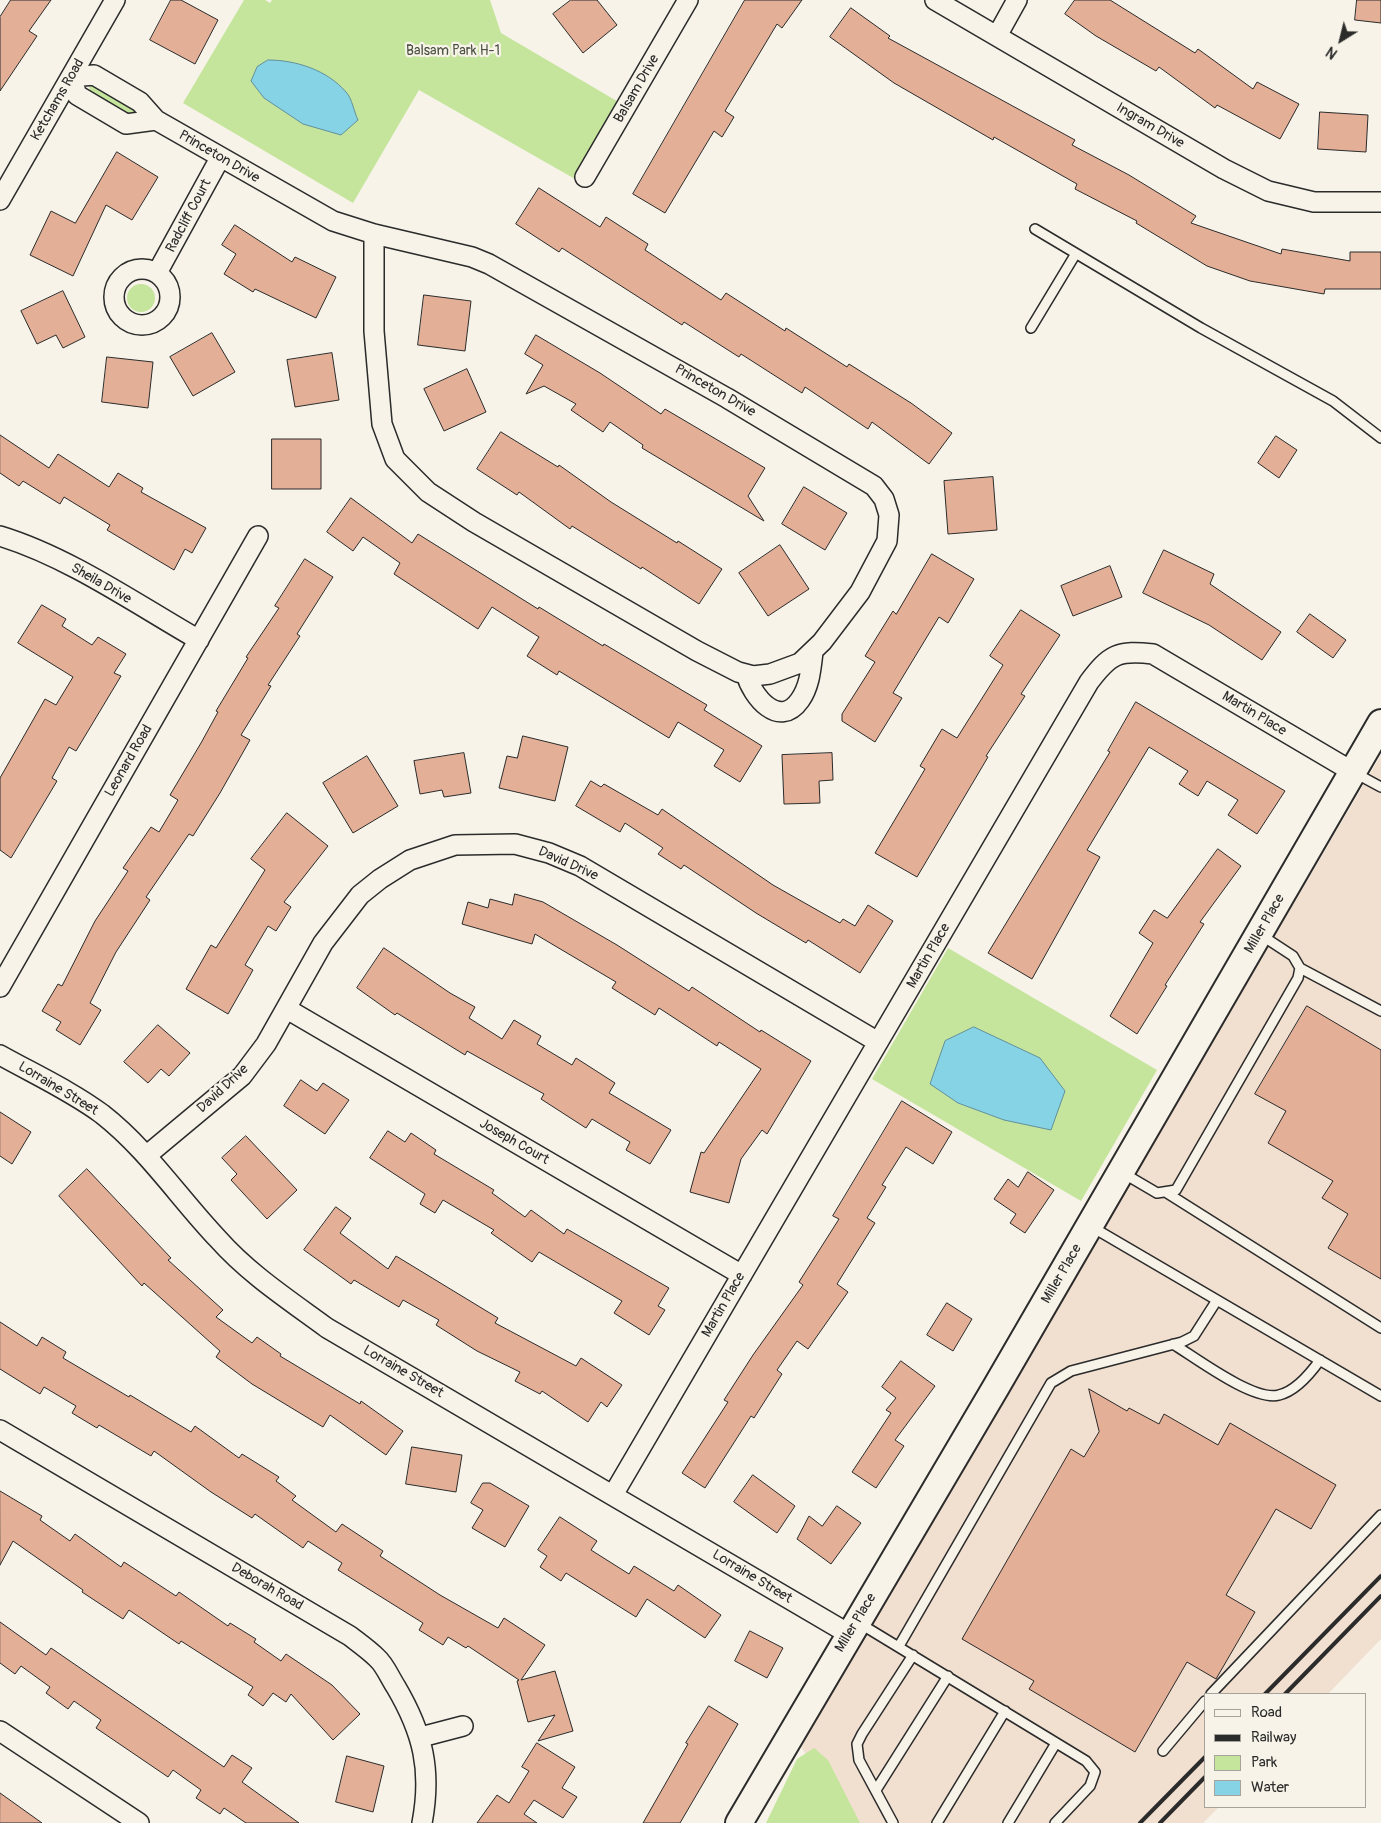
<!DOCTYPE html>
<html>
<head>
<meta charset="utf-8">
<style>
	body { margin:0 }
	#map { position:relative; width:1381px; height:1823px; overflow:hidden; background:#f7f3e8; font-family:Pangolin,sans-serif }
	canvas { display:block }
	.legend { position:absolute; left:1204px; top:1693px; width:162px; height:115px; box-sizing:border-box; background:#f7f3e8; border:1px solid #a5a39c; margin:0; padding:6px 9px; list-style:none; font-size:15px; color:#2b2b2b }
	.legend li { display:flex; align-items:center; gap:10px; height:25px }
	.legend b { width:25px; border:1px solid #a5a39c }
	.north { position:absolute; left:1316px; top:15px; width:50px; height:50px; -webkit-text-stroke:4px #f7f3e8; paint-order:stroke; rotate:216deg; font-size:14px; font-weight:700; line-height:20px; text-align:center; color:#2b2b2b }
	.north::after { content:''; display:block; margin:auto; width:18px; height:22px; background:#2b2b2b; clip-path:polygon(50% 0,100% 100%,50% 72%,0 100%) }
</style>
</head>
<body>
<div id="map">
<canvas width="1381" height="1823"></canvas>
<ul class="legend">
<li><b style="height:6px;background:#f7f3e8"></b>Road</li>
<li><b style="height:6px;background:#2b2b2b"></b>Railway</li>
<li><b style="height:14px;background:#c5e59d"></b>Park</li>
<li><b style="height:14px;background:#86d3e6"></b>Water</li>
</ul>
<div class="north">N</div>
</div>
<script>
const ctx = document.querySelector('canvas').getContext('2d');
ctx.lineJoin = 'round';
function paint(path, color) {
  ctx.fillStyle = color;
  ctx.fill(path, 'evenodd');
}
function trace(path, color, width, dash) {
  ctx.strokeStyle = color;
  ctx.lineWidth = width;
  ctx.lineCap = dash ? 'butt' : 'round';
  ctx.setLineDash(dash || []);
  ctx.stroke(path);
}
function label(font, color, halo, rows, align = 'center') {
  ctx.font = font + ' Pangolin,sans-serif';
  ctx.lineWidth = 4.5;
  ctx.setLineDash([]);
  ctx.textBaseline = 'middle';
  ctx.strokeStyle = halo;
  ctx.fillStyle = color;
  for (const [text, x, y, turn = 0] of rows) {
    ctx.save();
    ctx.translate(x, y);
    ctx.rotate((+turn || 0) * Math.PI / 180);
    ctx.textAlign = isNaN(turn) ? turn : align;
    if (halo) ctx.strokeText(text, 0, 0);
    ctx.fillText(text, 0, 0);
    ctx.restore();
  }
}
paint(new Path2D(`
	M1381,755V1639L1328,1694H1205V1807H1219L1203,1823H848L800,1745Z`), '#f1dfd0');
paint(new Path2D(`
	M244,0H265L270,3L272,0H490L501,33L627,107L582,183L419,90L353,203L183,103Z
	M98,85L129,104L136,114L124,116L92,97L89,87Z
	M127 298a14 14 0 1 1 28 0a14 14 0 1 1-28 0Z
	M948,948L1157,1070L1081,1201L872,1079Z
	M814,1748L828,1760L860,1823H766L797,1759Z`), '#c5e59d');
const water = new Path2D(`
	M268,60C296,60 327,70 346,92C352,98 354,112 358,120L341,135L303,124L264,98L251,81L257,67Z
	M974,1027L1040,1058L1065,1091L1051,1130L1004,1120L958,1103L930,1084L945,1041Z`);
paint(water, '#86d3e6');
trace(water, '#62909b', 1);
const building = new Path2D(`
	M11,0H51L29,31L37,36L0,91V17Z
	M171,0H181L218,20L195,64L150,40Z
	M571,0H597L617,25L583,53L553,14Z
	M745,0H802L782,28L777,24L725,111L734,117L722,137L714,131L665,213L633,194Z
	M1075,0H1110L1195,53L1198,49L1253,89L1257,82L1299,104L1280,139L1217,105L1215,108L1159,67L1156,71L1096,36L1065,14Z
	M1357,0H1381V23L1355,20Z
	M851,8L890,36L888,38L1075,140L1072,145L1129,175L1196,216L1191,223L1281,254L1282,249L1350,261V252H1381V289H1325L1324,294L1250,281L1207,266L1136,223L1137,221L1075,189L1077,184L994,137L993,140L894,83L830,37Z
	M1320,112L1368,115L1366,152L1318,149Z
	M117,152L158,177L132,220L106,205L73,276L30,255L51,211L75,223Z
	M539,188L600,227L606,217L648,244L645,250L721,300L726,293L785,331L786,328L847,367L849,364L911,403L952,433L929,464L872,422L868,429L805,387L802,393L741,354L739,357L684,322L682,325L562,248L559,252L516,224Z
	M235,225L292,262L295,257L336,277L316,318L255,289L253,292L224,274L236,254L222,245Z
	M63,291L85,337L63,348L56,335L37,344L21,311Z
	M424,295L471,301L465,351L418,345Z
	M212,333L235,372L193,396L170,357Z
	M536,335L600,373L661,414L665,409L765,468L748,496L764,521L642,448L643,445L610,422L603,432L571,410L576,404L544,386L526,394L543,365L525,354Z
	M332,353L339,400L295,407L287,360Z
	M107,357L153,362L148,408L102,402Z
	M467,369L486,412L444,431L424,389Z
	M501,432L558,467L559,465L611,502L677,543L678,541L722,569L699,604L642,567L641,569L572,526L570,529L519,492L517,495L477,469Z
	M0,435L49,468L58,454L109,487L118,473L143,488L141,492L206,528L192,553L185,549L174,570L107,530L110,525L64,497L60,504L23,481L19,486L0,473Z
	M1276,436L1297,450L1279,478L1258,463Z
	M272,439H321V489H272Z
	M993,477L997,530L948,534L944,481Z
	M804,487L847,513L825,550L782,524Z
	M351,498L412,543L418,534L538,609L539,607L603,646L604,644L707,705L704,710L762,746L740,782L714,766L724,750L678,722L669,738L559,671L557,675L527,656L539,637L492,607L478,629L394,574L400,563L363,537L353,551L327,532Z
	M780,545L809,589L768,616L739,573Z
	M1164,550L1214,574L1210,584L1281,632L1262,660L1209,625L1143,593Z
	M932,554L974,579L948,623L939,617L893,693L902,698L875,742L842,721V714L875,662L865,656L893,611L896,614Z
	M305,559L333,577L297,634L300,636L268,685L271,686L241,735L250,740L220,793L193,836L189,834L146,897L150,900L116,952L90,1003L101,1010L80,1045L56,1030L61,1022L42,1011L58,984L62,986L95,921L128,871L123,868L151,827L159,832L178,800L170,795L201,743L218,712L216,711L248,658L246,657L279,608L275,606Z
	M1110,566L1122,597L1073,616L1061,586Z
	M42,605L66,619L62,626L92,645L98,637L126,654L114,673L121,676L76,751L69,747L52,778L57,781L11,858L0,850V778L45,699L56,705L73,677L18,643Z
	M1021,610L1060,635L1021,694L1025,696L986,756L988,757L917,877L875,853L925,769L920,766L942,729L957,738L1003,665L990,656Z
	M1310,614L1346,640L1333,658L1297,632Z
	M1136,702L1285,791L1257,834L1228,815L1238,800L1207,781L1198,796L1179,784L1188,771L1149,747L1087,850L1100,857L1032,979L988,953L1110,752L1108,751Z
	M523,736L568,747L555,801L499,788L507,756L517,758Z
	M464,753L471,793L444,797L442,790L420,794L414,761Z
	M832,753L833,780L819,781L820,803L784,804L782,755Z
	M367,756L398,806L353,833L323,783Z
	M591,781L601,787L604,784L658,815L662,809L773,885L840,923L843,919L855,926L868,905L893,921L860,973L808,940L806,943L756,913L684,865L681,869L658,854L663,848L625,823L620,832L576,806Z
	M287,813L328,846L284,902L291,907L276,931L268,926L245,965L253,970L228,1014L186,989L211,945L216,948L265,870L251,859Z
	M1218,849L1241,866L1200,922L1204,924L1165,985L1167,986L1137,1034L1110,1016L1153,943L1139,933L1154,910L1167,918Z
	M515,894L543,902L617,945L689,991L692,987L760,1032L761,1030L811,1061L767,1134L762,1130L741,1159L729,1203L690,1192L701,1152L704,1153L761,1069L719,1042L717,1046L659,1008L655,1015L612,988L616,982L535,934L532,944L462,924L468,902L488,908L490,899L512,905Z
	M384,948L450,993L475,1007L469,1018L502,1039L514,1020L541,1036L537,1044L572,1065L576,1058L615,1083L609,1093L671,1130L650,1164L626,1150L630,1142L592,1119L586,1128L541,1099L544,1094L467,1051L465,1055L397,1013L395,1015L357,988Z
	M1307,1006L1381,1050V1279L1328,1248L1348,1214L1322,1198L1333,1181L1268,1143L1286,1111L1255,1094Z
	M158,1025L190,1053L169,1076L161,1069L148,1083L124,1062Z
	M301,1080L317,1091L323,1083L349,1100L325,1134L284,1106Z
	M902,1101L952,1132L933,1164L906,1147L882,1185L886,1187L867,1218L875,1223L837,1284L848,1292L808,1349L797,1341L777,1370L782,1374L754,1418L751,1416L705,1488L682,1473L728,1402L724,1400L753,1355L803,1285L799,1282L839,1219L833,1216Z
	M0,1112L31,1132L12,1164L0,1156Z
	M388,1131L405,1142L411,1133L436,1150L434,1154L494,1190L492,1193L525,1217L531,1210L564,1234L567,1229L669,1288L658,1306L665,1310L649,1335L614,1313L622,1301L539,1252L532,1262L491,1233L494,1230L443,1200L435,1213L420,1204L425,1194L370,1158Z
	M246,1136L297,1190L267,1219L231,1180L237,1174L222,1158Z
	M87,1169L171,1258L168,1260L223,1310L216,1317L252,1343L257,1337L281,1354L280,1356L360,1404L361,1401L403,1431L386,1455L330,1415L323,1427L252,1384L216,1357L220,1351L144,1283L142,1286L59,1196Z
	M1028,1172L1054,1190L1025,1233L1010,1223L1016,1214L994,1199L1008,1179L1018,1187Z
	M336,1207L351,1218L340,1233L388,1269L396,1256L498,1318L495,1323L576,1366L581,1358L622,1385L607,1407L601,1402L588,1422L542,1391L540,1394L515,1381L520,1372L477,1351L436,1325L439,1320L403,1300L399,1307L354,1280L351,1284L304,1250Z
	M947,1303L972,1319L953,1351L927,1335Z
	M0,1322L37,1346L42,1337L66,1352L63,1358L129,1397L130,1395L191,1432L195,1426L239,1458L242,1454L279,1477L276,1481L296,1496L292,1500L336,1532L342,1524L383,1551L380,1556L440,1595L498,1628L504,1618L545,1645L521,1680L555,1671L573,1731L538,1741L555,1715L528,1722L517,1681L519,1680L468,1646L466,1648L448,1637L443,1645L419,1630L423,1623L338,1570L342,1563L308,1541L303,1548L255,1514L252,1518L211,1492L154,1451L151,1456L99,1425L97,1428L72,1413L76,1406L44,1387L40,1394L0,1369Z
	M901,1361L935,1386L895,1440L904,1446L876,1488L852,1472L891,1413L886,1410L896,1398L882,1387Z
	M1089,1389L1127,1411L1129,1408L1159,1424L1164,1414L1218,1445L1230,1423L1336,1485L1311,1529L1276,1509L1226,1595L1255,1612L1216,1679L1187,1662L1135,1752L1029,1689L1034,1681L962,1639L1071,1449L1084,1457L1099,1432Z
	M412,1447L462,1455L456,1492L406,1484Z
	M753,1475L795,1506L777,1533L734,1502Z
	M483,1483H490L529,1506L505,1547L472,1528L483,1510L471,1503Z
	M0,1491L42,1516L40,1520L70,1541L75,1534L121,1567L124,1562L176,1596L179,1592L228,1626L230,1623L256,1639L254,1642L281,1661L286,1654L332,1685L360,1714L333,1740L291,1694L286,1702L273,1693L263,1706L248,1695L253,1687L181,1641L179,1644L129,1610L123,1619L82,1592L83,1590L13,1541L0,1565Z
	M837,1506L861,1523L831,1564L797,1539L809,1516L822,1526Z
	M560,1517L597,1541L591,1550L629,1574L634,1566L674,1591L678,1585L721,1615L705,1638L647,1599L636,1617L566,1573L561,1581L540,1567L547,1556L538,1550Z
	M0,1622L46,1655L51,1648L224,1767L232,1755L252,1768L242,1782L299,1823H246L224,1808L220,1814L196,1798L201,1790L173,1770L168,1777L96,1728L101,1720L74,1701L68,1709L46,1693L50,1687L21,1666L15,1674L0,1663Z
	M750,1631L783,1648L767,1678L735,1661Z
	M709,1706L738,1724L680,1823H643L688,1744L686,1743Z
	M537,1743L575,1767L562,1788L577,1797L563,1818L534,1800L524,1814L537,1823H477L497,1795L509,1803L529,1771L522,1767Z
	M347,1756L384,1766L373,1812L336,1802Z
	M0,1793L42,1823H0Z`);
paint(building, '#e3af97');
trace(building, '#2b2b2b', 1);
const lane = new Path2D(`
	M1035,229L1201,328L1333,401L1381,438
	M1031,328L1075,255
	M1355,773L1381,787
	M1300,968L1381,1011
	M1123,1173L1157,1193L1176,1190L1298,978L1300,968L1293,956L1261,935
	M1167,1193L1381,1328
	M1092,1227L1381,1396
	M1173,1344C1196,1358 1254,1402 1279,1395C1296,1391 1310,1374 1320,1360
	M859,1623L1086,1761L1095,1772L1090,1786L1055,1823
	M899,1646L1051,1383L1071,1371L1182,1342L1194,1336L1217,1300
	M1211,1694L1381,1515
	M1163,1751L1205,1701
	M876,1790L948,1676
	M893,1823L859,1760L857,1744L862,1734L913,1655
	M937,1823L1005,1711
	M1008,1823L1056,1743`);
const street = new Path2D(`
	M935,0L1224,169L1268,191L1314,202H1381
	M997,36L1017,0
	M156,120L126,124L77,95L71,77L94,75L140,102L156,120L333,221L374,234L472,257L489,264L727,398L874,486L884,499L889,515L887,541L860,592L822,642L800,663L770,674L753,676L738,672L697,651L474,522L428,492L395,459L382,424L374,331V234
	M585,177L688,0
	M0,200L115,0
	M114 297a28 28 0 1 1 56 0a28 28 0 1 1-56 0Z
	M157,273L220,158
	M0,536C69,557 136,604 199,640
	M746,674C752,696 779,730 800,700C810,686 811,668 813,652
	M0,987L258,536
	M287,1009L742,1275
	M0,1055C34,1074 71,1091 102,1114C147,1149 179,1198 218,1239C249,1274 289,1300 327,1328L849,1634
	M146,1156L242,1076L266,1044L323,943L360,895L380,879L410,860L455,845L515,844L549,853L580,866L878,1042
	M0,1430L350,1636C359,1643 369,1650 377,1658C385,1665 390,1678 396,1687C423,1733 432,1770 422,1823
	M613,1495L1089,682C1110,654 1118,650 1153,654L1353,772
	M0,1731L139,1823
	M421,1737L463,1726`);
const secondary = new Path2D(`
	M739,1823L996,1387L1381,723`);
trace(lane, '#2b2b2b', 12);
trace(street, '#2b2b2b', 22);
trace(secondary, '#2b2b2b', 30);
trace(lane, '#f7f3e8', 9);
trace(street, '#f7f3e8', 19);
trace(secondary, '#f7f3e8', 26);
trace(new Path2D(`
	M1265,1694L1381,1576
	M1285,1694L1381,1596
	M1140,1823L1205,1757
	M1160,1823L1205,1777`), '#2b2b2b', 4);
label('14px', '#4a5042', '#f7f3e8', [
	["Balsam Park H-1",453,51]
]);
label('14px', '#2b2b2b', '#f7f3e8', [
	["Balsam Drive",637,89,-60],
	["Ketchams Road",58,100,-60],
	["Ingram Drive",1150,126,30],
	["Princeton Drive",219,157,30],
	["Radcliff Court",189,216,-62],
	["Princeton Drive",715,391,30],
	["Sheila Drive",101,584,30],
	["Martin Place",1254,714,31],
	["Leonard Road",129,761,-60],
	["David Drive",568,864,24],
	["Miller Place",1265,924,-60],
	["Martin Place",929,956,-60],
	["Lorraine Street",58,1089,31],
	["David Drive",223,1089,-43],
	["Joseph Court",514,1142,30],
	["Miller Place",1062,1274,-60],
	["Martin Place",724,1305,-60],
	["Lorraine Street",403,1372,30],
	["Lorraine Street",752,1577,31],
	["Deborah Road",267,1587,30],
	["Miller Place",856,1623,-59]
]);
</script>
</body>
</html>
